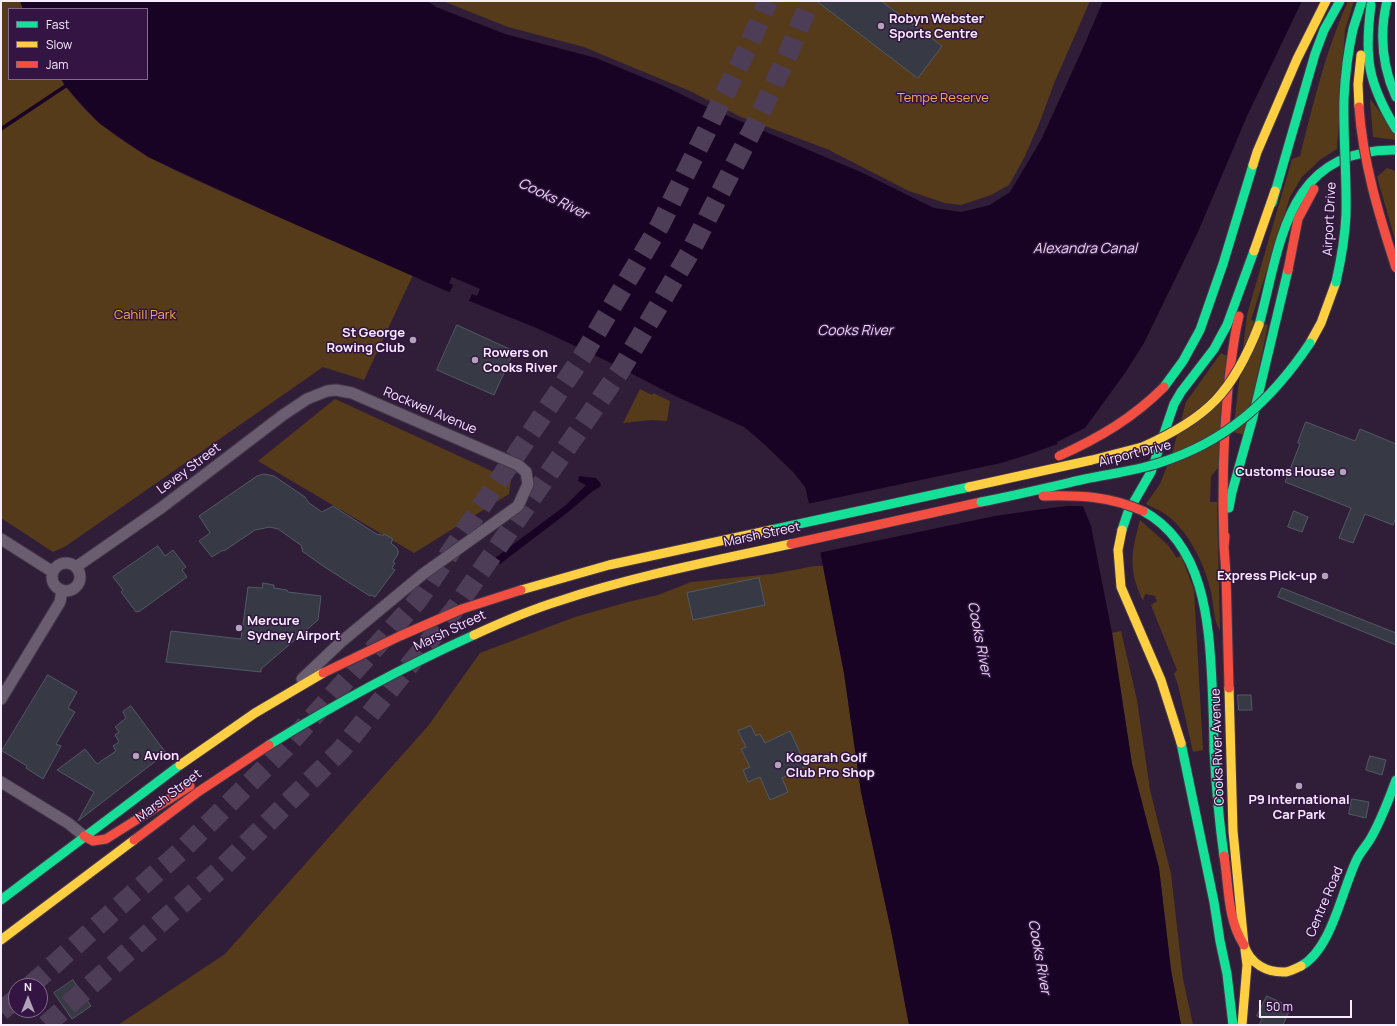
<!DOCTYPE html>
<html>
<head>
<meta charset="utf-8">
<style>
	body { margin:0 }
	#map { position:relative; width:1397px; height:1026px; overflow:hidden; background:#301e38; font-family:Manrope,sans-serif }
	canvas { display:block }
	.frame { position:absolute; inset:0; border:2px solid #f7ecfe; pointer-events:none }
	.legend { position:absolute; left:8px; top:8px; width:140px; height:72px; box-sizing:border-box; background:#331442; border:1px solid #816a8d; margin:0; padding:5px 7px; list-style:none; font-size:12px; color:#f7ecfe }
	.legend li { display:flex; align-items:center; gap:8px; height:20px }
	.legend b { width:20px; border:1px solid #816a8d }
	.north { position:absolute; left:8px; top:978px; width:40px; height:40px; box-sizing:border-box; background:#331442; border:1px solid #816a8d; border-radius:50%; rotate:0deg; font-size:11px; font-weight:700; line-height:16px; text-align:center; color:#f7ecfe }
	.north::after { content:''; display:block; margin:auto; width:14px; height:18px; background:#b1a4b9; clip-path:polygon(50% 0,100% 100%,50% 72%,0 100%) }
	.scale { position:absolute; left:1259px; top:1000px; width:93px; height:18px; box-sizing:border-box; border:2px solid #f7ecfe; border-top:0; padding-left:5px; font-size:12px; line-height:14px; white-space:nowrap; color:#f7ecfe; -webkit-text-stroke:3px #331442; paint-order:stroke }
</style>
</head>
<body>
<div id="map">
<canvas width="1397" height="1026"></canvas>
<div class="frame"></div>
<ul class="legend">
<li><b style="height:5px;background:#16e098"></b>Fast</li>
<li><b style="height:5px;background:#ffcf43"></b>Slow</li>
<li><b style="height:5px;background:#f24e42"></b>Jam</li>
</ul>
<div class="north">N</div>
<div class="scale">50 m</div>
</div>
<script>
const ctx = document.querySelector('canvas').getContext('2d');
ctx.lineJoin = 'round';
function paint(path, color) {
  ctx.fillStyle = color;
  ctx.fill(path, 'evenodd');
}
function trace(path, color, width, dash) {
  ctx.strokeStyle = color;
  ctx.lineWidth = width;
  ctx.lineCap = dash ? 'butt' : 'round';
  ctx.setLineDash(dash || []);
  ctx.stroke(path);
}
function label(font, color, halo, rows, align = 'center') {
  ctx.font = font + ' Manrope,sans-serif';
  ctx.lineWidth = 3;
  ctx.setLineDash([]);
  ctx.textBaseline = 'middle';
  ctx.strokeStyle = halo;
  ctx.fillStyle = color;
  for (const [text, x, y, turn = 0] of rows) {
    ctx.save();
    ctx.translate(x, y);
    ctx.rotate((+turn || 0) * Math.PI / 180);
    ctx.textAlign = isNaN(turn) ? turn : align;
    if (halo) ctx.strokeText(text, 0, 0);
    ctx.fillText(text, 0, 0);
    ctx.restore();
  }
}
paint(new Path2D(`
	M1,1H20L23,9H9V79H61C102,144 179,172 245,202C301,227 357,251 413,275L364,380L323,367L66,546L53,552L1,518Z
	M443,1H1090L1055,81L1039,124L1024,158L1009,185L991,195L961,205L945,203L909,191L827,149L741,117L690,91L584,47L508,27Z
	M1348,1H1354L1345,30L1337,149L1321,159L1302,177L1290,197L1251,320L1268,325L1245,435L1233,432L1247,315L1292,159L1300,156C1313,104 1326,50 1348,1Z
	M1370,99L1396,133V140L1373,137Z
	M1387,168L1396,171V243L1377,177Z
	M1221,353L1227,356L1219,467L1211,476L1210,502H1217L1220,631C1213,619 1214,605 1211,592C1205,564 1187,527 1162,512C1157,509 1151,507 1146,504L1160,484L1172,454L1186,402Z
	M640,389L652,395L653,393L670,401L667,421L652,420L623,423Z
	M335,399L511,480L509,494L414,553L258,461Z
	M1140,520L1168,545L1177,558L1181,555L1194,590L1203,750L1193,752L1178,685L1174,674L1177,670L1151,605L1157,601L1155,596L1145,594L1143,601C1128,569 1131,554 1140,520Z
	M815,566H823L844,673L861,792L892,935L909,1025H118L225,954L428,726L480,653L575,617L628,602L658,595L691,582L772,574Z
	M1121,631L1137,700L1150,790L1171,874L1183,979L1193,1025H1181L1171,970L1159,868L1132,764L1112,633Z`), '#563b1a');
paint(new Path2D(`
	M20,1H427L436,7L505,34L596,58L664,86L707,107L863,173L934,208L961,212L990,205L1010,192L1041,140L1083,48L1103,1H1302L1247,116L1198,232L1144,343L1125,373L1085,428L1057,442L1091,526L1112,633L1132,764L1159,868L1171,970L1181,1025H909L892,935L861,792L844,673L817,536L805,487L793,472L764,444L744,427L673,395L613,364L539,329L467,300L274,215L148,157L99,123L84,107L66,87L61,79H147V9H23Z
	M579,476L596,478L601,484L600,487L593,491L567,513L500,564L495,558L566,505L586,485L578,481Z`), '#180324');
paint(new Path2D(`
	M452,277L480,289L477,296L472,294L468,303L449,294L453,285L449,283Z
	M1060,443L1085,506H1067L1036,510L995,516L818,553L807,504L1001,463L1027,455Z`), '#301e38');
trace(new Path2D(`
	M1,129L76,79`), '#180324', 3.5);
const building = new Path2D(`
	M817,1H881L942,46L918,78Z
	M457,325L514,351L494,395L437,370Z
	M1306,422L1355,441L1360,429L1396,444V517L1393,525L1365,514L1353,543L1339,538L1351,508L1285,482L1300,444L1298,443Z
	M264,474L274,476L305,497L309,503L322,512L333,506L378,535L379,534L383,536L384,534L393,539L391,543L397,548L398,551V554L393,562L395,563L392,568L395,570L375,597L371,595L370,596L323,566L302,551L303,549L301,548L302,546L278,529L270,527L255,530L224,551L223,550L212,557L199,541L210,533L199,516L257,476Z
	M1294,511L1308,517L1302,532L1288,527Z
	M158,546L165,556L173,550L186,567L182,570L187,577L140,611L136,612L121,592L123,590L113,577Z
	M759,578L765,605L693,620L687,593Z
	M263,583L274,585V588L287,590L288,592L321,596L318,620L261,669V672L166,662L171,631L241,639L248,587L262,588Z
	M1282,588L1396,633V645L1278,597Z
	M48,675L77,692L68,708L75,712L56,744L61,746L43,779L26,768L27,766L2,751Z
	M1238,695H1251L1252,710H1239Z
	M131,706L166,753L78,821L94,792L57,770L85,749L97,764L116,751L113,746L119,742L115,735L119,732L115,727L126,718L123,712Z
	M751,726L756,736L760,734L765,743L790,731L806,766L782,778L788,792L770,800L760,777L748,782L743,770L750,767L741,749L746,747L738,731Z
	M1370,756L1386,760L1382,775L1366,770Z
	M1352,799L1369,802L1366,818L1349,814Z
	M73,980L91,1006L72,1019L54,993Z
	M1267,996L1291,1007L1283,1025H1259L1262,1019L1257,1016Z`);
paint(building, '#373a45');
trace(building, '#505a65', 1);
trace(new Path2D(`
	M30,986L182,850L285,748L418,600L582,357L660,225L749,45L768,1
	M1,1011L16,999
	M46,1025L222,868L341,750L454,610L620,371L689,254L756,123L788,54L810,1`), '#4e3d56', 20, [20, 10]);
const street = new Path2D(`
	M1,539L53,572
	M52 577a14 14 0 1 1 28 0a14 14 0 1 1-28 0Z
	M76,567L161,508L283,415L307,399L327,391L336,390L352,393L518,465L526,472L528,484L518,506L423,574L341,642L302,679
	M1,699L60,602L62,590
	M1,782L68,823L84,836`);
const fast = new Path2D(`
	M1387,1C1379,35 1382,66 1396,97
	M1371,5C1364,58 1368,83 1396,129
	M1353,29L1362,1
	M1272,203L1315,54L1324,30L1340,1
	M1259,325C1281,243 1286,148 1396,150
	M1164,387L1183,361L1200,330L1223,264L1253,165
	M1229,508L1232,492L1252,421L1288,270
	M1143,511C1204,544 1209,622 1212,683C1213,706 1214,728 1214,750C1216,786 1219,821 1224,856
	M771,530L969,487
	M1122,530L1128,512L1151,472L1174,404L1181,392L1214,349L1227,325L1254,251
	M1181,743L1214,902L1220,941L1227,974
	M269,745C335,704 403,667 474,635
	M1,900L180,765
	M1301,966C1332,949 1342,889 1357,859C1361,851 1368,844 1372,836C1382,818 1389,799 1396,780
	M1227,974L1233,1025`);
const slow = new Path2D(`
	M1359,107L1358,84L1361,55
	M1253,165L1257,152L1297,59L1326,1
	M1254,251L1275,191
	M1310,343L1321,323L1336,282
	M969,487L1092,460L1142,447
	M1122,530L1118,550L1121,587L1161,680L1181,743
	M521,590L609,565L771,530
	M474,635C502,622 530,610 559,601C634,576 713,561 791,544
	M1229,688L1233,831L1244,945C1250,964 1267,973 1286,972C1291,971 1297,968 1301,966
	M180,765L255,713L323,673
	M1,940L134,840
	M1242,1025L1247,965L1245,950`);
const jam = new Path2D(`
	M1288,270L1298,219L1314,189
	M1225,536L1224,547L1226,574L1229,688
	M791,544L981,502
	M1224,547C1222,494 1223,441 1228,388C1231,364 1233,340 1239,316
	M323,673L400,636L462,609L521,590
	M84,836L93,841L106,839L190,786
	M134,840L198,792L269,745
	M1224,856C1229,886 1227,919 1244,945`);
trace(street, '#44374a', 13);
trace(fast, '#44374a', 11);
trace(slow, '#44374a', 11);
trace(jam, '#44374a', 11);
trace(street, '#695d6f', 11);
trace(fast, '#16e098', 9);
trace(slow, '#ffcf43', 9);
trace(jam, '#f24e42', 9);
const fastBridge = new Path2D(`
	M1336,282C1341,260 1345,238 1346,215C1347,177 1343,138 1344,99C1345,75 1348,52 1353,29
	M981,502C1016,495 1050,487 1085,479C1109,474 1135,471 1159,463C1226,442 1271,401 1310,343`);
const slowBridge = new Path2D(`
	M1142,447C1208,418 1233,392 1259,325`);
const jamBridge = new Path2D(`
	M1359,107C1363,163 1379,215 1396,268
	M1059,456C1099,438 1133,418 1164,387
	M1043,496C1080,495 1109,496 1143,511`);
trace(fastBridge, '#44374a', 11, []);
trace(slowBridge, '#44374a', 11, []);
trace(jamBridge, '#44374a', 11, []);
trace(fastBridge, '#16e098', 9);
trace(slowBridge, '#ffcf43', 9);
trace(jamBridge, '#f24e42', 9);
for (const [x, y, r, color] of [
	[881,26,4,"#b1a4b9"],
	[413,340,4,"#b1a4b9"],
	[475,360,4,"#b1a4b9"],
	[1343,472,4,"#b1a4b9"],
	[1325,576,4,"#b1a4b9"],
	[239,628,4,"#b1a4b9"],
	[136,756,4,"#b1a4b9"],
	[778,765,4,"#b1a4b9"],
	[1299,786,4,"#b1a4b9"]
]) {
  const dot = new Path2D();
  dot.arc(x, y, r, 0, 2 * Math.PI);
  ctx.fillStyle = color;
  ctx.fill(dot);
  trace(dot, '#331442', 1.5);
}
label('bold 13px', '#f7ecfe', '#331442', [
	["Robyn Webster",889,19],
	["Sports Centre",889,34],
	["St George",405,333,"right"],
	["Rowing Club",405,348,"right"],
	["Rowers on",483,353],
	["Cooks River",483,368],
	["Customs House",1335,472,"right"],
	["Express Pick-up",1317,576,"right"],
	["Mercure",247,621],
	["Sydney Airport",247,636],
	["Avion",144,756],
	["Kogarah Golf",786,758],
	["Club Pro Shop",786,773],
	["P9 International",1299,800,"center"],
	["Car Park",1299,815,"center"]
], 'left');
label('13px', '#f5af49', '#331442', [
	["Tempe Reserve",943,98],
	["Cahill Park",145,315]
]);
label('13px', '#f7ecfe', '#331442', [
	["Airport Drive",1330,219,-87],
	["Rockwell Avenue",430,411,23],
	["Airport Drive",1135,454,-14],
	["Levey Street",189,469,-37],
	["Marsh Street",762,535,-12],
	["Marsh Street",450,631,-25],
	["Cooks River Avenue",1218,747,-92],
	["Marsh Street",169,796,-37],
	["Centre Road",1325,902,-67]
]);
label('italic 14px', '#e8d9f1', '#331442', [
	["Cooks River",553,199,26],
	["Alexandra Canal",1085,249],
	["Cooks River",855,331],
	["Cooks River",979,639,79],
	["Cooks River",1039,957,80]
]);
</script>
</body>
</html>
